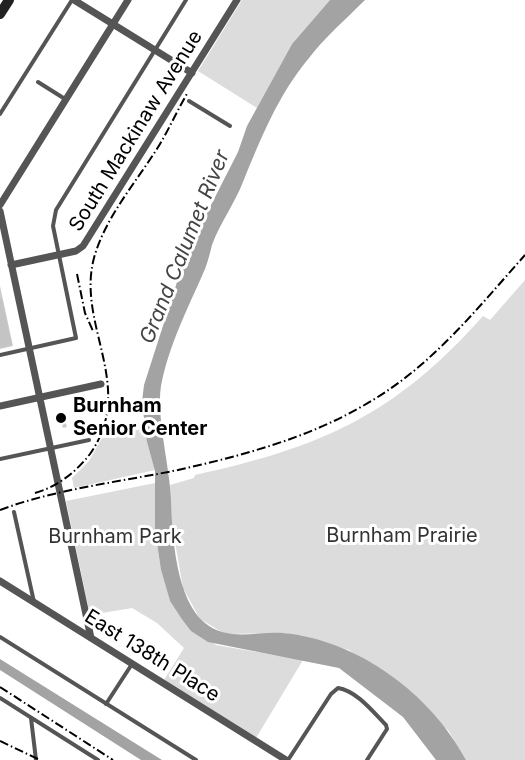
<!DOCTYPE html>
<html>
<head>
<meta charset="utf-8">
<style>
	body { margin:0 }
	canvas { display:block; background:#fff }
</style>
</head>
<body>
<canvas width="525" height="760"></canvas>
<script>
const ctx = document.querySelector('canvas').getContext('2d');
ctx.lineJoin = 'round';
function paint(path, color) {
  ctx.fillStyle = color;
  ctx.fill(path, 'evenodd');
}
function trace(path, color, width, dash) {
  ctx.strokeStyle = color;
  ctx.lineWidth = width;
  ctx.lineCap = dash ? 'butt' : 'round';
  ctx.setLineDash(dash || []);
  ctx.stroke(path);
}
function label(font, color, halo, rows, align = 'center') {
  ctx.font = font + ' Inter,sans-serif';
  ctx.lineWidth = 6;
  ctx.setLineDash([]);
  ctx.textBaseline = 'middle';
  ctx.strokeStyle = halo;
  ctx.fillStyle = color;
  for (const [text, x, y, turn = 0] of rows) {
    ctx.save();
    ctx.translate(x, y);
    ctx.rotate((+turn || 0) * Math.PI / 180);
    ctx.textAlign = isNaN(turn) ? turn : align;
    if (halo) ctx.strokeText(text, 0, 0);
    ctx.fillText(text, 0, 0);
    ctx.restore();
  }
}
paint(new Path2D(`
	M242,0H330L292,44L257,108L198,71Z
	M525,280V760H466L448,730L349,650L285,633L225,634L200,619L183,588L171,519L170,485L194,478L195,475C322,447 395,415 483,316L490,320Z
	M146,428L147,442L155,470L74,488L72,478L89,461L102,438Z
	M155,483V530L161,570L170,601L181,618L216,645L303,660L256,738L164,680L184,648L157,623L132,608L90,615L66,501Z`), '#dcdcdc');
paint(new Path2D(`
	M330,0H365C346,19 325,37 309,58C278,95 261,138 243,182C235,203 220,223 212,245C210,253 208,261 205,269C189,306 169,344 161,386C156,417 170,467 171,500C172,535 176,600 205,623C229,642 256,631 283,633C358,640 431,694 466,760H436L403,717L339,668L208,642L191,631L181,618L170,601L161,570L155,530V471L147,442L142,402L144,385L186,254L238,152L247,126L292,44Z
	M0,659L162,760H141L0,670Z`), '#a3a3a3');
paint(new Path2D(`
	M0,286L13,346L0,349Z
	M62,411L67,427L63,428L58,412Z`), '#0003');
paint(new Path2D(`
	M2,298L12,345L0,348V299Z`), '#c4c4c4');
trace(new Path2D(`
	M38,82L65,99
	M189,101L230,126
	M0,114L72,0
	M0,355L76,338L53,226L56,210L186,0
	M0,459L89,440
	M14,512L34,602
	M0,637L196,760
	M0,698L98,760
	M106,704L132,664
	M31,718L36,760
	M288,760L331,694L338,688C357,691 373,712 386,725L387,729L367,760`), '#555', 4);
trace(new Path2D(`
	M74,0L192,73
	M0,205L128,0
	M0,211L91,638
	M11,265L76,251L83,246L237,0
	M0,406L101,384
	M0,581L286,760`), '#555', 7);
trace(new Path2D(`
	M0,14L9,0`), '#222', 10);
trace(new Path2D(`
	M77,274L85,313L93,331
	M35,493C57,487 76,472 90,454C137,387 76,325 94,258C105,217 138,180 160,144C170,127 178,109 188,92
	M0,510C56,489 119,482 178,470C267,450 351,426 422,364C460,331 492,292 525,255
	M0,687L113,760
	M0,741L40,760`), '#000', 2, [9, 3, 1.5, 3]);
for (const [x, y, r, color] of [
	[61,418,6,"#000"]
]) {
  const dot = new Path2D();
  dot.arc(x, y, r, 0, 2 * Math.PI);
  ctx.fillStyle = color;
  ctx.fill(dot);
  trace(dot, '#fff', 2);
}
label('20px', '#000', '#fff', [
	["South Mackinaw Avenue",136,131,-58],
	["East 138th Place",152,656,32]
]);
label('bold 20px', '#000', '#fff', [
	["Burnham",73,406],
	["Senior Center",73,429]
], 'left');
label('20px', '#333', '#fff', [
	["Burnham Prairie",402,536],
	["Burnham Park",115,537]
]);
label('italic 21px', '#444', '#fff', [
	["Grand Calumet River",185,247,-68]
]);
</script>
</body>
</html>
